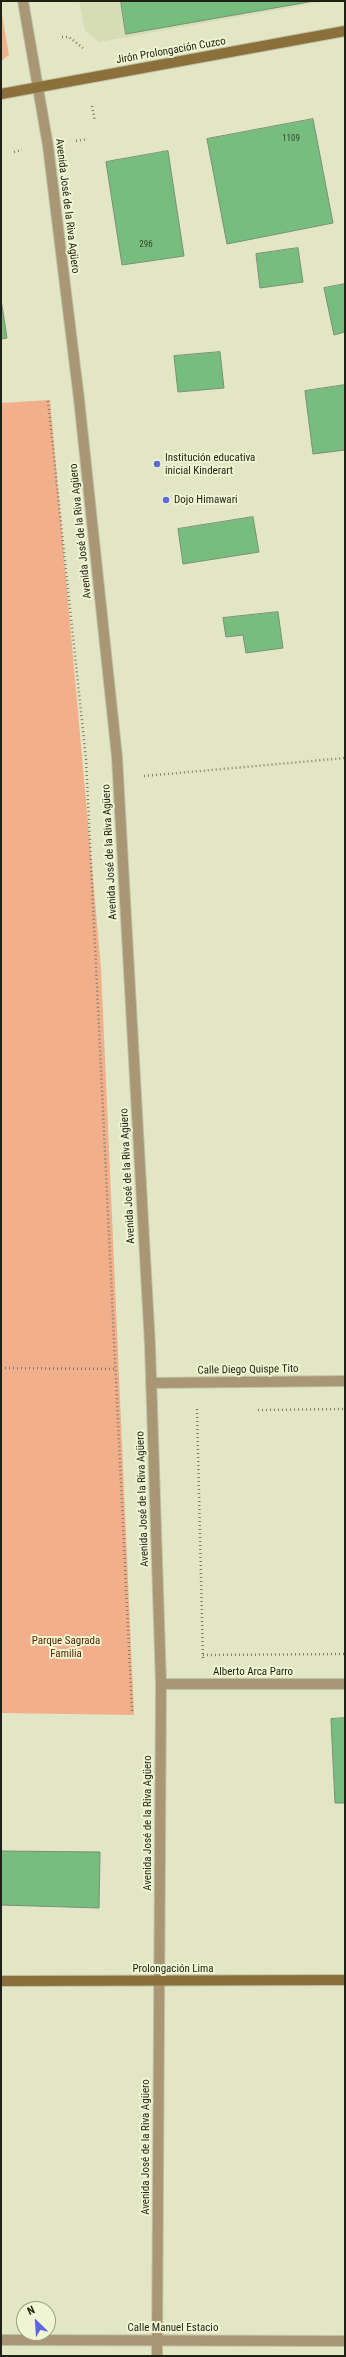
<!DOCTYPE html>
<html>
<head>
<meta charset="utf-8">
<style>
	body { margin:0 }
	#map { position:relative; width:346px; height:2357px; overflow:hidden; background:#e2e6c5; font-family:"Roboto Condensed",sans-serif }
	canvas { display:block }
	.frame { position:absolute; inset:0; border:2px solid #1f2114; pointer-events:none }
	.north { position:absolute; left:16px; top:2301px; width:40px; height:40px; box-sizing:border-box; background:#eff4d2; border:1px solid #9ca086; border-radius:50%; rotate:335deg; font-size:11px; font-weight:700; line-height:16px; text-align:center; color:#1f2114 }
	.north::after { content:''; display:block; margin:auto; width:14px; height:18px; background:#5f68e0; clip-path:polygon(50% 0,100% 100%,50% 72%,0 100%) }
</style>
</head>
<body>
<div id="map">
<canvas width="346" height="2357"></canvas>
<div class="frame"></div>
<div class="north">N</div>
</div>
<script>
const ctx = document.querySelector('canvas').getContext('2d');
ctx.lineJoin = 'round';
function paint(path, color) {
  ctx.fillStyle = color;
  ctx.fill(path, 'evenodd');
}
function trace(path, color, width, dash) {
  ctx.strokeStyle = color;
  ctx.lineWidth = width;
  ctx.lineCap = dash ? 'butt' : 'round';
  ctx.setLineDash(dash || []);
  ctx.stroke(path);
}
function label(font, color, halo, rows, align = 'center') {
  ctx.font = font + ' "Roboto Condensed",sans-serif';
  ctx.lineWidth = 4;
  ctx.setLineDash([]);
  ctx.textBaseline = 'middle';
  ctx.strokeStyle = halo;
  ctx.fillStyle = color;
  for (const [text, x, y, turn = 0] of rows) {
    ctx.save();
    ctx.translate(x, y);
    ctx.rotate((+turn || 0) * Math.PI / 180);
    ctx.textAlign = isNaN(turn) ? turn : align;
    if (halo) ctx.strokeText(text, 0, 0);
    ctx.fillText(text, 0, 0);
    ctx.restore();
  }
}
paint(new Path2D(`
	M79,1H328L99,42L85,31Z`), '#d6dcb3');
paint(new Path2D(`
	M1,9L9,55L1,61Z
	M50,400L101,968L134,1715L1,1713V403Z`), '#f1af8c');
const building = new Path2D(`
	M121,1H314L126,34Z
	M313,119L333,223L227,244L207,139Z
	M168,151L184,256L122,265L106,162Z
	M298,248L303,282L260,288L256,254Z
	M345,284V332L334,335L324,288Z
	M1,299L7,338L1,339Z
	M220,352L224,388L178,392L174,356Z
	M345,385V450L313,454L305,391Z
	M253,517L259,552L183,564L178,529Z
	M278,612L283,648L246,653L243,635L226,637L223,618Z
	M345,1718V1803H335L331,1719Z
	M1,1851L100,1852L99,1908L1,1905Z`);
paint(building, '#77bd7d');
trace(building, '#789079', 1);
const street = new Path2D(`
	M23,1L48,146L79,399L117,757L150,1345L161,1684L157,2356
	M151,1383L345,1381
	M161,1684H345
	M1,2340L345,2341`);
const secondary = new Path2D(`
	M1,94L345,31
	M1,1981L345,1980`);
trace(street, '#bfc3a5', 12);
trace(secondary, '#bfc3a5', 12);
trace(new Path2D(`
	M62,37H69L83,48
	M92,106L95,121
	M76,141L88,139
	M14,152L22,150
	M48,401L86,759L132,1711
	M144,776L345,758
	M1,1368L116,1369
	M197,1409L203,1660
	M258,1410L345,1409
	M203,1655L345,1654`), '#7b7e68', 2.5, [1, 3]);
trace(street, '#a99674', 10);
trace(secondary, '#8c703b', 10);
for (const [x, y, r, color] of [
	[157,464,4,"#5f68e0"],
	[166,500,4,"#5f68e0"]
]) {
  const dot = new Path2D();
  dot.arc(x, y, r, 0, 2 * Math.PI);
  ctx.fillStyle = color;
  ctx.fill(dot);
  trace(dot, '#eff4d2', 1.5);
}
label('9px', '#35482e', null, [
	["1109",291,139],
	["296",146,245]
]);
label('11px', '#1f2114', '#eff4d2', [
	["Jirón Prolongación Cuzco",171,51,-10],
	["Avenida José de la Riva Agüero",67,206,83],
	["Avenida José de la Riva Agüero",81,531,-96],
	["Avenida José de la Riva Agüero",110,852,-93],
	["Avenida José de la Riva Agüero",128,1176,-93],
	["Calle Diego Quispe Tito",248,1370,-1],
	["Avenida José de la Riva Agüero",143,1499,-92],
	["Alberto Arca Parro",253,1672],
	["Avenida José de la Riva Agüero",148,1823,-90],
	["Prolongación Lima",173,1969],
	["Avenida José de la Riva Agüero",146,2147,-90],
	["Calle Manuel Estacio",173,2328]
]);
label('11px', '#1f2114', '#eff4d2', [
	["Institución educativa",165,458],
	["inicial Kinderart",165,471],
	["Dojo Himawari",174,500]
], 'left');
label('11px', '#592602', '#eff4d2', [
	["Parque Sagrada",66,1641],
	["Familia",66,1654]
]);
</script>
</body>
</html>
